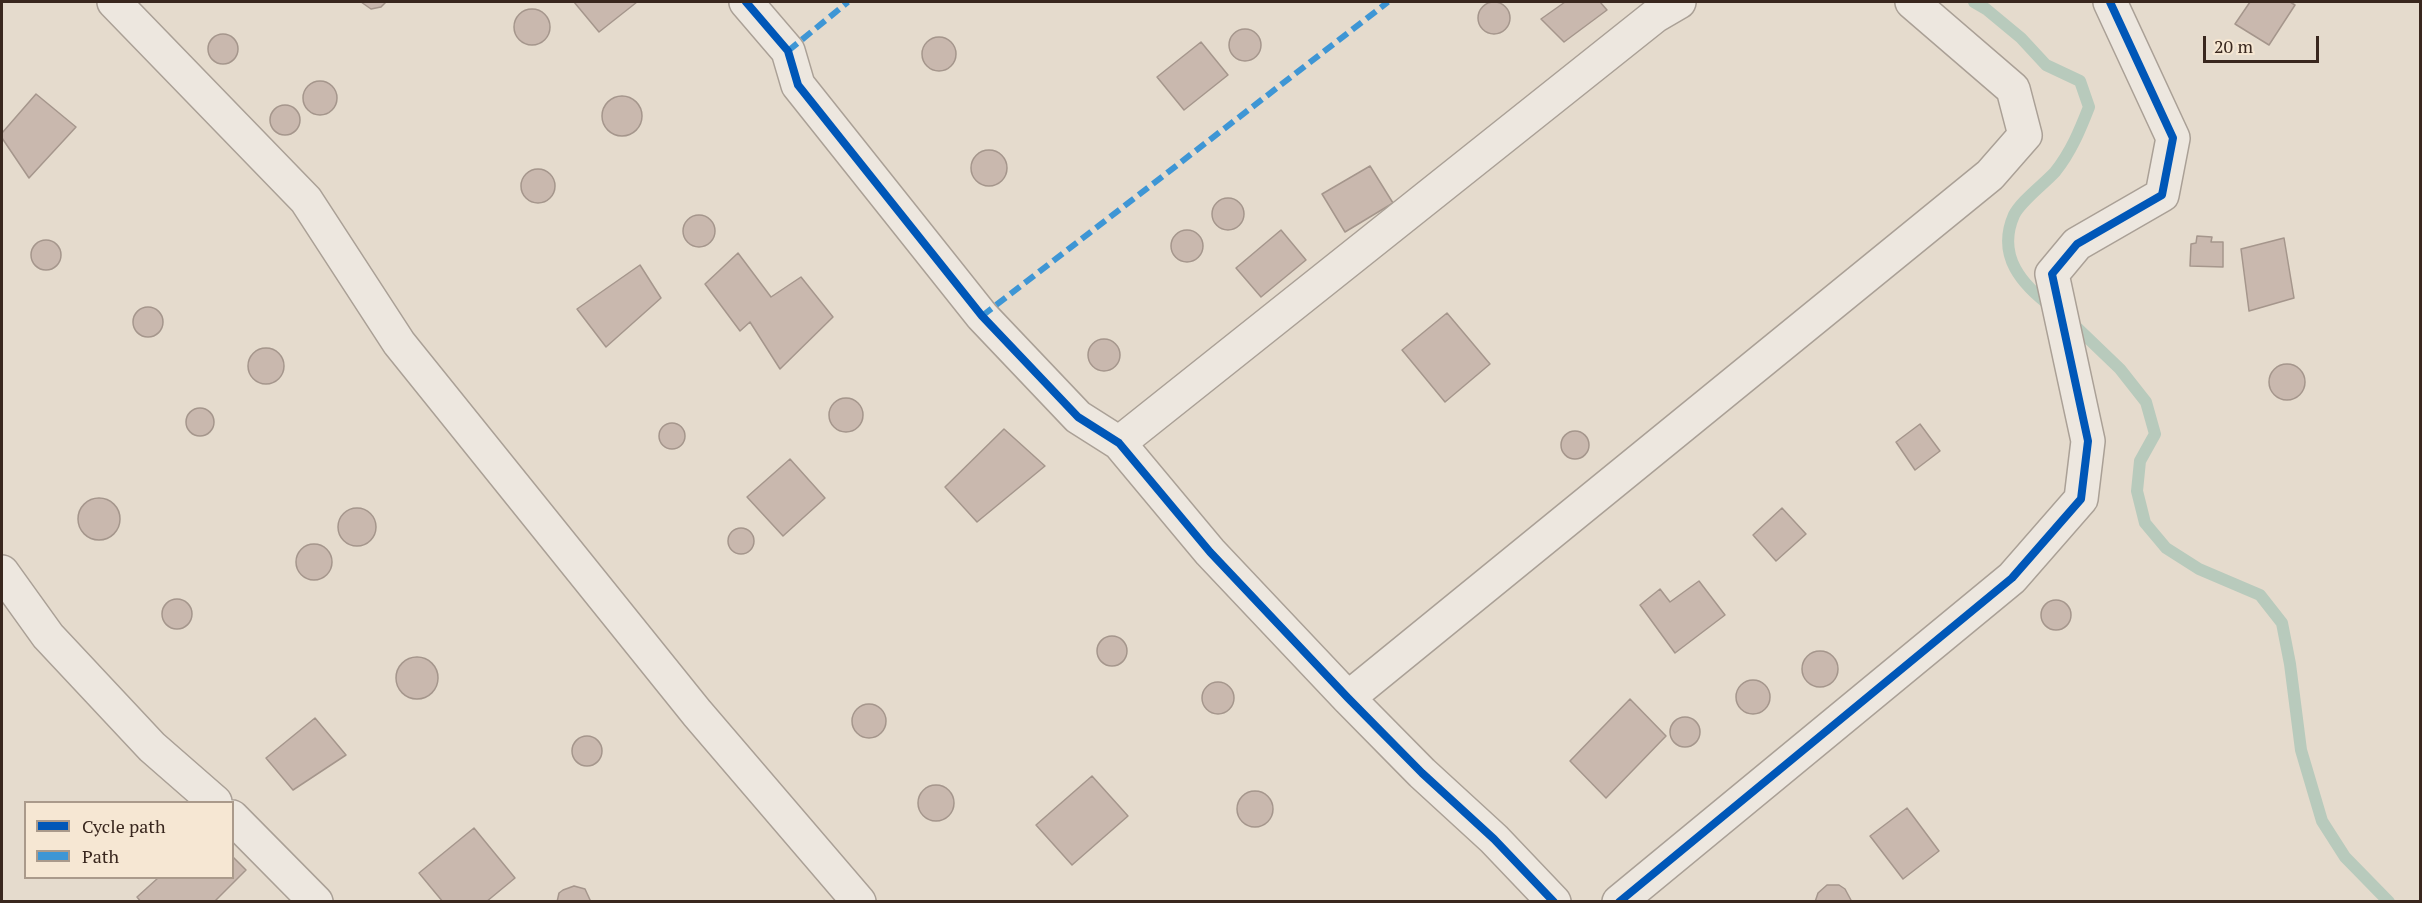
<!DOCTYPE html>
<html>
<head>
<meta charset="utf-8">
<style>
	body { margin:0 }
	#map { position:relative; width:2422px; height:903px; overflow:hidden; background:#e5dbcd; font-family:"PT Serif",serif }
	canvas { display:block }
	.frame { position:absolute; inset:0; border:3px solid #39271e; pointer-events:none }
	.legend { position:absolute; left:24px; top:801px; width:210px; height:78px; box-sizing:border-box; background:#f6e7d3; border:2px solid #aa9a8b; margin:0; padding:8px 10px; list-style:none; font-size:18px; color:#39271e }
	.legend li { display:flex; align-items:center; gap:12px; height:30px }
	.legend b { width:30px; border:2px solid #aa9a8b }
	.scale { position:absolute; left:2203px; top:36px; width:116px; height:27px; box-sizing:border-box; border:3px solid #39271e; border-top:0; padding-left:8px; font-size:18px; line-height:21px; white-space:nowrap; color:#39271e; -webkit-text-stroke:4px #f6e7d3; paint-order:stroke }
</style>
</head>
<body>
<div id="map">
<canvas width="2422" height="903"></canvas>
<div class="frame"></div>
<ul class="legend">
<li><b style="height:8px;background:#0057b8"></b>Cycle path</li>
<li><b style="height:8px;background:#3e96d5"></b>Path</li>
</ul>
<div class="scale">20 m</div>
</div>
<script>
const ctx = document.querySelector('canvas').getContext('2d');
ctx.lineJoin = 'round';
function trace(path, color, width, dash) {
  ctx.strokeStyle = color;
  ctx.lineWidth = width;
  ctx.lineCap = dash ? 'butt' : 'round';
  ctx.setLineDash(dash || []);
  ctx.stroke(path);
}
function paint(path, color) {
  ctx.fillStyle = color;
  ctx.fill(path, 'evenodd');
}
trace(new Path2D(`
	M1974,2L1986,9L2021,38L2046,65L2080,81L2089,107C2080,130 2071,152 2055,172C2044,184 2021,201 2014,215C1996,256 2022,285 2053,308
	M2069,320L2120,369L2146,402L2155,434L2140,461L2137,491L2145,523L2166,548L2199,569L2260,595L2282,623L2290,664L2301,750L2322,821L2345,857L2389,902`), '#b8cabc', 12);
const building = new Path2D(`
	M1478 18a16 16 0 1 1 32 0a16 16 0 1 1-32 0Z
	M361,2H386L381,7L371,9Z
	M574,2H637L599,32Z
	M1565,2H1600L1607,10L1564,42L1541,19Z
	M2250,2H2290L2295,5L2269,45L2235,24Z
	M514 27a18 18 0 1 1 36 0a18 18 0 1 1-36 0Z
	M1229 45a16 16 0 1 1 32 0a16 16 0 1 1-32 0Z
	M208 49a15 15 0 1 1 30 0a15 15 0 1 1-30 0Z
	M922 54a17 17 0 1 1 34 0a17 17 0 1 1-34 0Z
	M1201,42L1228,75L1184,110L1157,77Z
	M303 98a17 17 0 1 1 34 0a17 17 0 1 1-34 0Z
	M36,94L76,127L29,178L2,138V133Z
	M602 116a20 20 0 1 1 40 0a20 20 0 1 1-40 0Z
	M270 120a15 15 0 1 1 30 0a15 15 0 1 1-30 0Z
	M971 168a18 18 0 1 1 36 0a18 18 0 1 1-36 0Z
	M1370,166L1393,203L1345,232L1322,194Z
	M521 186a17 17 0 1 1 34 0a17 17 0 1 1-34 0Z
	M1212 214a16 16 0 1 1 32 0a16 16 0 1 1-32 0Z
	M683 231a16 16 0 1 1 32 0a16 16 0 1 1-32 0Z
	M1171 246a16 16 0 1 1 32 0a16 16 0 1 1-32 0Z
	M1281,230L1306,260L1261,297L1236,268Z
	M2197,236L2212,237L2211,242H2223V267L2190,266L2191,244L2196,243Z
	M2284,238L2294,298L2249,311L2241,249Z
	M31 255a15 15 0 1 1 30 0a15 15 0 1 1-30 0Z
	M738,253L771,297L801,277L833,317L780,369L750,322L740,331L705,284Z
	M640,265L661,298L606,347L577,309Z
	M133 322a15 15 0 1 1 30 0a15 15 0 1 1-30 0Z
	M1447,313L1490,364L1445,402L1402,350Z
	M1088 355a16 16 0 1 1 32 0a16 16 0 1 1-32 0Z
	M248 366a18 18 0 1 1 36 0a18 18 0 1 1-36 0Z
	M2269 382a18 18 0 1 1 36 0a18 18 0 1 1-36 0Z
	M829 415a17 17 0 1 1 34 0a17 17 0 1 1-34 0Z
	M186 422a14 14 0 1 1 28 0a14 14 0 1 1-28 0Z
	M659 436a13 13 0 1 1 26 0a13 13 0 1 1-26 0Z
	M1920,424L1940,451L1915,470L1896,442Z
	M1004,429L1045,466L977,522L945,487Z
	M1561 445a14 14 0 1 1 28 0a14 14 0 1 1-28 0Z
	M790,459L825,498L783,536L747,497Z
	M78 519a21 21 0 1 1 42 0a21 21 0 1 1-42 0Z
	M1782,508L1806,534L1776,561L1753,535Z
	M338 527a19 19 0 1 1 38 0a19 19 0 1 1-38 0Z
	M728 541a13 13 0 1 1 26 0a13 13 0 1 1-26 0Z
	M296 562a18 18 0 1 1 36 0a18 18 0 1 1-36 0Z
	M1699,581L1725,615L1675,653L1640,605L1660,589L1670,602Z
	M162 614a15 15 0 1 1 30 0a15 15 0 1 1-30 0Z
	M2041 615a15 15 0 1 1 30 0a15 15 0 1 1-30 0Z
	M1097 651a15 15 0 1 1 30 0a15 15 0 1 1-30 0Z
	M1802 669a18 18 0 1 1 36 0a18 18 0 1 1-36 0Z
	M396 678a21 21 0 1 1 42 0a21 21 0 1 1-42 0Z
	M1736 697a17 17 0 1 1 34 0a17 17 0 1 1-34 0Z
	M1202 698a16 16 0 1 1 32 0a16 16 0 1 1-32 0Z
	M1630,699L1666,736L1606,798L1570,761Z
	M852 721a17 17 0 1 1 34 0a17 17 0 1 1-34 0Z
	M1670 732a15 15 0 1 1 30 0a15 15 0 1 1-30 0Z
	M315,718L346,755L293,790L266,758Z
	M572 751a15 15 0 1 1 30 0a15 15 0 1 1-30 0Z
	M1092,776L1128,816L1072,865L1036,825Z
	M918 803a18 18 0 1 1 36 0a18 18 0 1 1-36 0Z
	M1237 809a18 18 0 1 1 36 0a18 18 0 1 1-36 0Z
	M1907,808L1939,851L1903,879L1870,836Z
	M474,828L515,878L486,902H443L419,873Z
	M232,856L246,870L214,902H141L137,897L158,878H232Z
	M1827,885H1839L1845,889L1852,902H1815L1818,893Z
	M574,886L585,889L591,902H557L559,893L563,890Z`);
paint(building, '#c9b8ae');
trace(building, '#a5968c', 1.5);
const street = new Path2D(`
	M114,2L306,200L399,343L697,713L859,902
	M746,2L788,51L798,85L982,316L1078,417L1119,443L1210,552L1348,698L1422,773L1494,839L1554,902
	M1119,443L1655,16L1679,2
	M2,572L48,636L152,747L215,802
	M1348,698L1990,175L2025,135L2013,89L1912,2
	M232,817L316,902
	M1619,902L2012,578L2081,499L2088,441L2052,274L2077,244L2162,195L2173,138L2110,2`);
trace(street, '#aaa096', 36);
trace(street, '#ede7df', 33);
trace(new Path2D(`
	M788,51L848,2
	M982,316L1388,2`), '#3e96d5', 6, [12, 6]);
trace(new Path2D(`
	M746,2L788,51L798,85L982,316L1078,417L1119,443L1210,552L1348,698L1422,773L1494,839L1554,902
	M1619,902L2012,578L2081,499L2088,441L2052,274L2077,244L2162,195L2173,138L2110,2`), '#0057b8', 8);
</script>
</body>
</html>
